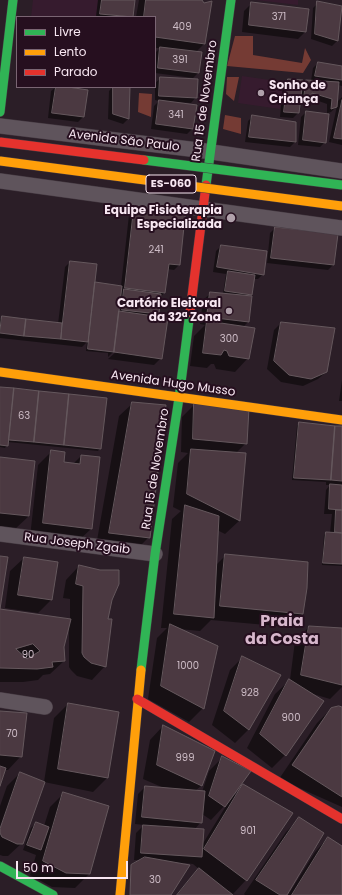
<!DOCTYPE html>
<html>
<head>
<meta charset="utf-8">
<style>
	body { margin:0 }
	#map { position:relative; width:342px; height:895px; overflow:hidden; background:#2b1e27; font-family:Poppins,sans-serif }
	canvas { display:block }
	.legend { position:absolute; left:16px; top:16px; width:140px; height:72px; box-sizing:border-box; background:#260f1f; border:1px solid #7a6573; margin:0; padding:5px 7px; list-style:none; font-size:12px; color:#f8e7f2 }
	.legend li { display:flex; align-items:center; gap:8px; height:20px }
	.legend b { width:20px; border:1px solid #7a6573 }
	.scale { position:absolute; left:16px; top:861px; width:112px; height:18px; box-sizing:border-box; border:2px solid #f8e7f2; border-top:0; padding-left:5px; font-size:12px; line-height:14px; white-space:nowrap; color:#f8e7f2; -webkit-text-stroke:3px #260f1f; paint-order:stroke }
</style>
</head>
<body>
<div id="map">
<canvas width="342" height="895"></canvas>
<ul class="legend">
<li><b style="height:5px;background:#30b455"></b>Livre</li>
<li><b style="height:5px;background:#ff9f0a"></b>Lento</li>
<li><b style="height:5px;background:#e5322d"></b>Parado</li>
</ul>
<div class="scale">50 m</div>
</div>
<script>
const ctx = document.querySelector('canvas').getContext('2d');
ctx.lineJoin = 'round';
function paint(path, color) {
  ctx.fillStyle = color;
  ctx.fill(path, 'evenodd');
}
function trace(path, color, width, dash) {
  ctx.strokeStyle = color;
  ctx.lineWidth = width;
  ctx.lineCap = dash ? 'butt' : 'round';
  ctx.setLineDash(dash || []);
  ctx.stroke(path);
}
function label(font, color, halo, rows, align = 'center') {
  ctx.font = font + ' Poppins,sans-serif';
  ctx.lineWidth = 4;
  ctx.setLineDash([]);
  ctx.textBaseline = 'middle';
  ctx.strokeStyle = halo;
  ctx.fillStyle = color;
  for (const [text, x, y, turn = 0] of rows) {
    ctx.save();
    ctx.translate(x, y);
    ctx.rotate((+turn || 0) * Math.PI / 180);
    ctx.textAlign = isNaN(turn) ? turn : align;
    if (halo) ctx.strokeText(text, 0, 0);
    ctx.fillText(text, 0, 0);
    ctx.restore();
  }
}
paint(new Path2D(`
	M33,0H98L96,17H31Z
	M256,0H298V5Z
	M242,76L284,82L280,109L238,103Z`), '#361b2e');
paint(new Path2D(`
	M235,36H253V55L302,63L305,48L311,60L303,73L227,66Z
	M227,77H239L234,101L226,94Z
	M139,93L152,94L151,117L138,112Z
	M225,115L241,118V134L223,129Z`), '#753b34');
paint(new Path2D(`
	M98,0H134L132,17H96Z
	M139,0H200L204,44L196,52L198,73L193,78L155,73V53L160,48H155V17H136Z
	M252,3L305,32L298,39L242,32L244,11Z
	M318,3L337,41L332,46L311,39L313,8Z
	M318,63L342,67V86L338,85L336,103L342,97V145L329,142L337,106L331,112L328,113L325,142L320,147L298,145L301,117L306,112L327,114V104L313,99L307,105L299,104L298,113L293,118L280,117L283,85L288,80L301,86L306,81H311L313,68Z
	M161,78L196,97L191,103L176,102V103L196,106L192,129L187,134L151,129L154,106L159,101L155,100V83Z
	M56,87L87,91L83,117L78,122L48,118L51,91Z
	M113,87H129L128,119L123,124L108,119L109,91Z
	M253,116L295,123V142L290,147L245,142L248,121Z
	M136,201L179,265L174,270L167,269L164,293L160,298L158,314L154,317L161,358L154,365L108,359L117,351H114L108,357V353L86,351L87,342L82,347L0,338V320L2,317L58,324L65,267L70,262L94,283L121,286L130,206Z
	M275,228L337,235L333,265L328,270L267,263L270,233Z
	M221,246L263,274L258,279H254L251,294L248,297V322L243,327L248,358L235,372L216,369L214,364H211L207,368L190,366L194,336L205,325L200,324L203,300L211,293L223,294L226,274L213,272L216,251Z
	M281,323L326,372L318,379L303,386L281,382L267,369L274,330Z
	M342,380V401H339Z
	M0,388L106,399L100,448L98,451L8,442L7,445L5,448L0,447Z
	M133,403L149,537L135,551L96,546L119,416Z
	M195,404L246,443L236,453L245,454L239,521L225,534L217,530L216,565L226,555L302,614L288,627L211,620L200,631L179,629L216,647L203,708L189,722L148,699L157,638L167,628H161L172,519L181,511L173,507L178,463L188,453L181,452L182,417Z
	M299,423L342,427V566L322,565L324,535L326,533H330L332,514H324L326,490L330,485H326V482L292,480L297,426Z
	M52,451L63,463L73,464L81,456L91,529L77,542L30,537L38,465Z
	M0,458L29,516L15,529L0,528Z
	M24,558L51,600L38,613L5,608L10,571Z
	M79,566L100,571H118V584L111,600L106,620L105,666L92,680L77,676L71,670L69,667V625L63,647L64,661L50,674L43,675L38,680L23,682H0V610L70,620V599L63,598L66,580Z
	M309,627L342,629V687L330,699L313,694L285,755L272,768L247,748L275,694L290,680L295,641Z
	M243,657L280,675L248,730L235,743L212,725L230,670Z
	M68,704L118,713L107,778L93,792L44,782L54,718Z
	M342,708V807L279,779L317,723L331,709Z
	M0,712L21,756L8,770H5L0,783Z
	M163,726L214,751L201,786L195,791L202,792L209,771L222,758L234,794L235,795L243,786L246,880L233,894L229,891L228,892L231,895H176L199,869L193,864L184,863L170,895L141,860H134L136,833L144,825L135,824L138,794L145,787L164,788L143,779L150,740ZM225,805L226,806L202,845L194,830L201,822L202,814L211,820Z
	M20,773L22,843L8,856H3L0,855V806L7,786Z
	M64,793L89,874L75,888L52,887L30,875L36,855L23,850L31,828L36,823L44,826L50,807Z
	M300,818L286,895H245L244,894L286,832Z
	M328,838L342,847V895H288L315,852Z`), '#0007');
const building = new Path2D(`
	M102,0H135L133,17L100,14Z
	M146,0H202L204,3L212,1L205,44L155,37V17H144Z
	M317,1L342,6L338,41L315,34Z
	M251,2L309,9L306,32L249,25Z
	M160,47L202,52L199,73L158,68Z
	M318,62L342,66V80L315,76Z
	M160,77L198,79L197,98L159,96Z
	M288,79L303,80L299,113L284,112Z
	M306,80L339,82L337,107L331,109L332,99L312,93L313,100H304Z
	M56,87H68L88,90L84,117L52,113Z
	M113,87H130L129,119L113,114Z
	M159,100L197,105L193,129L156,124Z
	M342,100V139L334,138Z
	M306,111L329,114L326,143L303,140Z
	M252,115L296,122V142L249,137Z
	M135,200L186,207L180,265L169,264L165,293L125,288Z
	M275,227L338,234L334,265L271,258Z
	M221,245L267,251L264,275L217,267Z
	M70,261L97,264L88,342L61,339Z
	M228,271L255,275L252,295L225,291Z
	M95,282L122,286L114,352L88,349Z
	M124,289L161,294L159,314L122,310Z
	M210,292L252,296L249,322L207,317Z
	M119,311L168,318L162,359L114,352Z
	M2,316L26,319L24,336L0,333Z
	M26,319L62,323L61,339L24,336Z
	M207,321L255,328L249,359L229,356L227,351L224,350L221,355L203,353Z
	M281,322L335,328L327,372L311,379L289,375L274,361Z
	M0,387L14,388L8,446L0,445Z
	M14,388L39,391L34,442L9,440Z
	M39,391L69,394L64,445L34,442Z
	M69,394L107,398L101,449L64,445Z
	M132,402L166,405L150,538L109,533Z
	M194,403L249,408L247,444L193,439Z
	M299,422L335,426L331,480L294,478Z
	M335,426H342V481L331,480Z
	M191,449L246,453L240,521L187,494Z
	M51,450L65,452L64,462L80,464L81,455L100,457L92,529L43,523Z
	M0,457L35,461L29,516L0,513Z
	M330,484L342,485V510L329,509Z
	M185,505L219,516L214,618L174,614Z
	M336,510H342V533L335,532Z
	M326,532L342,533V564L323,563Z
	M225,554L308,562L307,588L303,614L220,606Z
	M0,556L8,557L0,609L71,619L64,647L65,661L52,662L53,667L37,669L0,668Z
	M24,557L58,562L52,600L18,595Z
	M79,565L100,570H119V584L112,600L108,619H112L106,667L91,663L84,657L82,653L83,586L76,584Z
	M170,624L218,646L204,709L161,686Z
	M309,626L342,628V685L301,675Z
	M33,644L40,651L27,659L16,649Z
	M242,656L281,675L249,730L224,711Z
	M289,679L324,701L286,756L260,734Z
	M68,703L119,712L108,778L58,769Z
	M339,706L342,707V797L292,765L331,708Z
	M0,711L27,713L22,757L0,755Z
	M163,725L215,751L202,786L157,765Z
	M222,756L251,771L225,807L209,796Z
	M0,766L6,768L0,786Z
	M20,772L45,782L23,844H17L2,837L0,833V829Z
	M243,784L293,813L247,881L204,849Z
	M145,786L205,791L202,823L142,817Z
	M63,792L109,806L90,874L66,873L43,861Z
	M299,817L324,833L287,895H280L256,880Z
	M36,822L49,827L41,850L27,845Z
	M143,825L204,829L202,857L141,853Z
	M328,837L342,846V895H292Z
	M145,857L190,865L171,895H130L131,865Z
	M199,868L233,895H177Z`);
paint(building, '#4b3941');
trace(building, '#65585d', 1);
const street = new Path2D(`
	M0,126L198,150L342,171
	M0,181L342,228
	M0,534L155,554
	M0,700L45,707`);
const fast = new Path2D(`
	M0,112L13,0
	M206,185L231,0
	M141,670L155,554L179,398L190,312
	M0,866L53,895`);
const slow = new Path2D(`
	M0,372L342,420
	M120,895L141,670`);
const jam = new Path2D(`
	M190,312L206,185
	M137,699L342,819`);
trace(street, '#443941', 16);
trace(fast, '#443941', 10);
trace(slow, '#443941', 10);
trace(jam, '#443941', 10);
trace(street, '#5f545c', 15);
trace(fast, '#30b455', 9);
trace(slow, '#ff9f0a', 9);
trace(jam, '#e5322d', 9);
const fastBridge = new Path2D(`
	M144,160L342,185`);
const slowBridge = new Path2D(`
	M0,161L342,206`);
const jamBridge = new Path2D(`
	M0,142L144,160`);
trace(fastBridge, '#443941', 10, []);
trace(slowBridge, '#443941', 10, []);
trace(jamBridge, '#443941', 10, []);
trace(fastBridge, '#30b455', 9);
trace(slowBridge, '#ff9f0a', 9);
trace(jamBridge, '#e5322d', 9);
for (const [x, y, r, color] of [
	[261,93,4,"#b0a1ab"],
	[231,218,5,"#b0a1ab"],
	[229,311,4,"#b0a1ab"]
]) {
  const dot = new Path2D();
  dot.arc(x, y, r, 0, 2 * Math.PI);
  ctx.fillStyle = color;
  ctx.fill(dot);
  trace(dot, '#260f1f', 1.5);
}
label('10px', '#cdbcc6', null, [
	["371",279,17],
	["409",182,27],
	["391",180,60],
	["341",176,115],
	["241",156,250],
	["300",229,339],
	["63",24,416],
	["90",28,655],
	["1000",188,666],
	["928",250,693],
	["900",291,718],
	["70",12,734],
	["999",185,758],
	["901",248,831],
	["30",155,880]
]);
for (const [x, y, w] of [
	[171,184,50]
]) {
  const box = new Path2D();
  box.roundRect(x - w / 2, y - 9, w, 18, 3);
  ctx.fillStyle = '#260f1f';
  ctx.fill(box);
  trace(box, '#f8e7f2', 1);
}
label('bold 11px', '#f8e7f2', null, [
	["ES-060",171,184]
]);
label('bold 12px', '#f8e7f2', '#260f1f', [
	["Sonho de",269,86,"left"],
	["Criança",269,100,"left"],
	["Equipe Fisioterapia",222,211],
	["Especializada",222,225],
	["Cartório Eleitoral",221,304],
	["da 32ª Zona",221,318]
], 'right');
label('12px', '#f8e7f2', '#260f1f', [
	["Rua 15 de Novembro",205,101,-82],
	["Avenida São Paulo",124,141,7],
	["Avenida Hugo Musso",173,384,8],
	["Rua 15 de Novembro",156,469,-81],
	["Rua Joseph Zgaib",77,544,7]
]);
label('bold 16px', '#d7b7cc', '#260f1f', [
	["Praia",282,622],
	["da Costa",282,640]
]);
</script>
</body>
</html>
